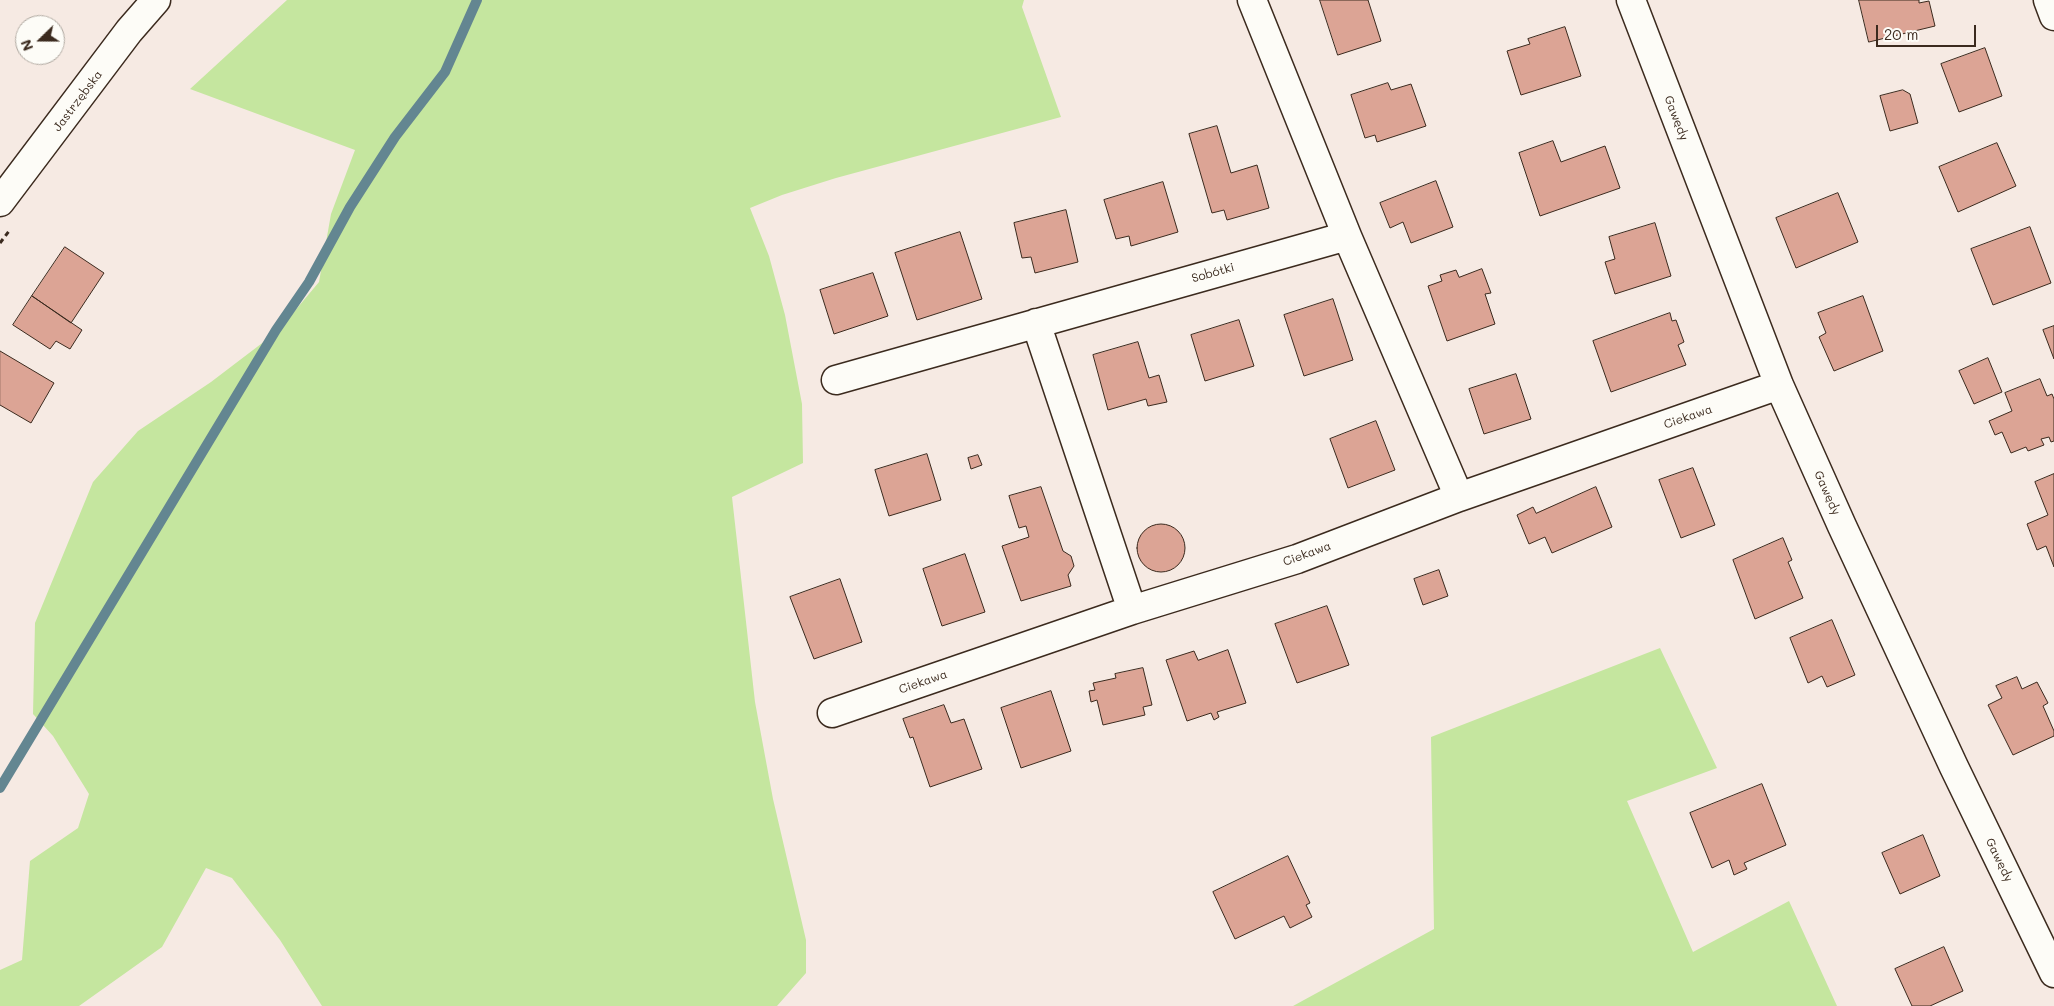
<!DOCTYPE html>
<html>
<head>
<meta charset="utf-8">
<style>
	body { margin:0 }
	#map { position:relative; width:2054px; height:1006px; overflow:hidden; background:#f6eae3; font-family:Mali,sans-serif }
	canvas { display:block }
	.north { position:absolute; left:15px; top:15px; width:50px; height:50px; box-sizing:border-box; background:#fdfcf7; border:1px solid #afa8a0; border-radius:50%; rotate:248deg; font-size:14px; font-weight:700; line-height:20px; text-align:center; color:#3b2a1e }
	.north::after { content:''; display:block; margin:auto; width:18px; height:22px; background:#3b2a1e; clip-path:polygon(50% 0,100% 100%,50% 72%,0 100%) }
	.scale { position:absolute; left:1876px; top:25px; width:100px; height:22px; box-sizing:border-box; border:2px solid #3b2a1e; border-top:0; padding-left:6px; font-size:15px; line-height:18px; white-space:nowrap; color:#3b2a1e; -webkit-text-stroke:4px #fdfcf7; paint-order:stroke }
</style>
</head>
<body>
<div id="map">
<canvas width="2054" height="1006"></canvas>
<div class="north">N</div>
<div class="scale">20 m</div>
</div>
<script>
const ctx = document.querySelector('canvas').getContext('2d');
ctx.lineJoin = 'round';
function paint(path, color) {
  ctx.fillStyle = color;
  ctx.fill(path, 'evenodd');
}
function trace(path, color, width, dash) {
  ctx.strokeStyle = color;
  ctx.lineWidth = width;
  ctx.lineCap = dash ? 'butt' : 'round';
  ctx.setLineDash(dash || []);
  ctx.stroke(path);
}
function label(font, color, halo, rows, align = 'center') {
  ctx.font = font + ' Mali,sans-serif';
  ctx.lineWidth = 5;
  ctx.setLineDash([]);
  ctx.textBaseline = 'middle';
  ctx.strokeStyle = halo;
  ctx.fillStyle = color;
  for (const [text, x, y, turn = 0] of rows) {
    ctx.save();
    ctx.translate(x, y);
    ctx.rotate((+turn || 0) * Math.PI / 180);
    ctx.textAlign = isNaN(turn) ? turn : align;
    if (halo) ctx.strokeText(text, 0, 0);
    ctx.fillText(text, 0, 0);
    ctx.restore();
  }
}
paint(new Path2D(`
	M287,0H1024L1022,7L1061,117L836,178L782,195L750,208L769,256L785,315L802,404L803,463L732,497L755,702L773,799L806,940V973L777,1006H322L280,940L232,878L206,868L162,947L79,1006H0V970L22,960L30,861L78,828L89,794L53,736L33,714L35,623L93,482L138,431L211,382L278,331L319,282L331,214L355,150L190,89Z
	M1660,648L1717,768L1627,801L1693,952L1789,901L1837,1006H1293L1434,929L1431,737Z`), '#c5e69f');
trace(new Path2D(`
	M0,788L276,330L309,282L350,207L395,137L445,72L477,0`), '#638691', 10);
const building = new Path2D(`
	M1320,0H1368L1381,41L1338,55Z
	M1859,0H1919V3L1929,1L1935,26L1869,42Z
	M1565,27L1581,76L1521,95L1507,51L1530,44L1528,39Z
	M1985,48L2002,96L1959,112L1941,64Z
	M1388,83L1391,90L1411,84L1426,126L1377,142L1375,135L1365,138L1351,95Z
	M1903,90L1910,94L1918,123L1890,131L1880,96Z
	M1217,126L1231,173L1257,165L1269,208L1227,220L1224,210L1212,213L1189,134Z
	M1553,141L1561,162L1605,146L1620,188L1540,216L1519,153Z
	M1997,143L2016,186L1958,212L1939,167Z
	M1436,181L1453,227L1411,243L1403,222L1390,228L1380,203Z
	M1163,182L1178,232L1131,246L1129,236L1116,239L1104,200Z
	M1838,193L1858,242L1796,268L1776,218Z
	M1066,210L1078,262L1035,273L1031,257L1022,258L1014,223Z
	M1655,223L1671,276L1615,294L1605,262L1615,259L1609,237Z
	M2030,227L2051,283L1993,305L1971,249Z
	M960,232L982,299L917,320L895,253Z
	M65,247L104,273L71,323L32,296Z
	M1482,269L1491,293L1485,294L1495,324L1447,341L1428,286L1442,281L1440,275L1456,270L1459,277Z
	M873,273L888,316L834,334L820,290Z
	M32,296L82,330L70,349L56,341L50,349L13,325Z
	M1863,296L1883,351L1834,371L1819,337L1826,333L1818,313Z
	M1333,299L1353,360L1304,376L1284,315Z
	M1670,313L1672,321L1676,320L1684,342L1678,345L1686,365L1611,392L1593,341Z
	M1239,320L1254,366L1205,381L1191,335Z
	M2054,326V359L2043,330Z
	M1138,342L1149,378L1159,375L1167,402L1148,406L1146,399L1108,410L1093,355Z
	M0,351L54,383L31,423L0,405Z
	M1988,358L2002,392L1974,404L1959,371Z
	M1516,374L1531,419L1484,434L1469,389Z
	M2040,379L2047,396L2052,394L2054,399V441L2051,442L2049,437L2041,439L2044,445L2028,451L2026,447L2011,453L2002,432L1995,435L1989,421L2012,411L2005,393Z
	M1376,421L1395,470L1348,488L1330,439Z
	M927,454L941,500L889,516L875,470Z
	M978,455L982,465L971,469L968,458Z
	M1693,468L1715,525L1681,538L1659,480Z
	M2054,474V567L2046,546L2037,550L2027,524L2048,515L2035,482Z
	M1041,487L1063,551L1071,556L1074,566L1068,575L1071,586L1021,601L1002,546L1029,537L1026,526L1019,528L1009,496Z
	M1596,487L1612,527L1552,553L1545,537L1529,544L1517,515L1533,507L1536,513Z
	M1137 548a24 24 0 1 1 48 0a24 24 0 1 1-48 0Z
	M1783,538L1792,560L1788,562L1803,598L1755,619L1733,560Z
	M965,554L985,612L942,626L923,569Z
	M1439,570L1448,596L1423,605L1414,579Z
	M840,579L862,642L814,659L790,597Z
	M1327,606L1349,665L1297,683L1275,624Z
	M1832,620L1855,675L1827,687L1822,676L1808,683L1790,638Z
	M1228,650L1246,703L1217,712L1219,717L1214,720L1211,713L1187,721L1166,660L1194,651L1198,660Z
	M1143,668L1152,705L1143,707L1145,715L1103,725L1097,700L1091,702L1089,691L1095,690L1093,683L1116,678L1115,674Z
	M2017,677L2022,689L2037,682L2048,703L2043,706L2054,731V736L2013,755L1988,705L2002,698L1996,686Z
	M1051,691L1071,751L1021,768L1001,708Z
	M944,705L951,723L964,719L982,769L930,787L913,737L910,738L903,719Z
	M1762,784L1786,845L1744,863L1747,869L1734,875L1729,860L1712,868L1690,813Z
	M1923,835L1940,876L1900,894L1882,853Z
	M1288,856L1310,903L1306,905L1312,917L1290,928L1284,916L1235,939L1213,892Z
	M1944,947L1963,991L1930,1006H1912L1895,969Z`);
paint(building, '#dca495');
trace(building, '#3b2a1e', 1);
const minor = new Path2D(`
	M1631,0L1779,385L1842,526L1954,767L2054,973
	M1347,236L1459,497
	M1036,323L1132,610
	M836,380L1347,236L1252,0
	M832,713L1132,610L1297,559L1459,497L1779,385`);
const tertiary = new Path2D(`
	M2048,0L2054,16`);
const secondary = new Path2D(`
	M0,202L129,31L156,0`);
trace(minor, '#3b2a1e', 31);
trace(tertiary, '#3b2a1e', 31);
trace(secondary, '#3b2a1e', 31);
trace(new Path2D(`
	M0,243L9,231`), '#3b2a1e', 3, [5, 4]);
trace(minor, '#fdfcf7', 28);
trace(tertiary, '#fdfcf7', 28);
trace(secondary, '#fdfcf7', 28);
label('12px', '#3b2a1e', '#fdfcf7', [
	["Jastrzębska",78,101,-53],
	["Gawędy",1676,118,69],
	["Sobótki",1213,273,-16],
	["Ciekawa",1688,417,-19],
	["Gawędy",1827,493,66],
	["Ciekawa",1307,554,-20],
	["Ciekawa",923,682,-19],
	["Gawędy",1999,860,64]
]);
</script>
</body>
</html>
